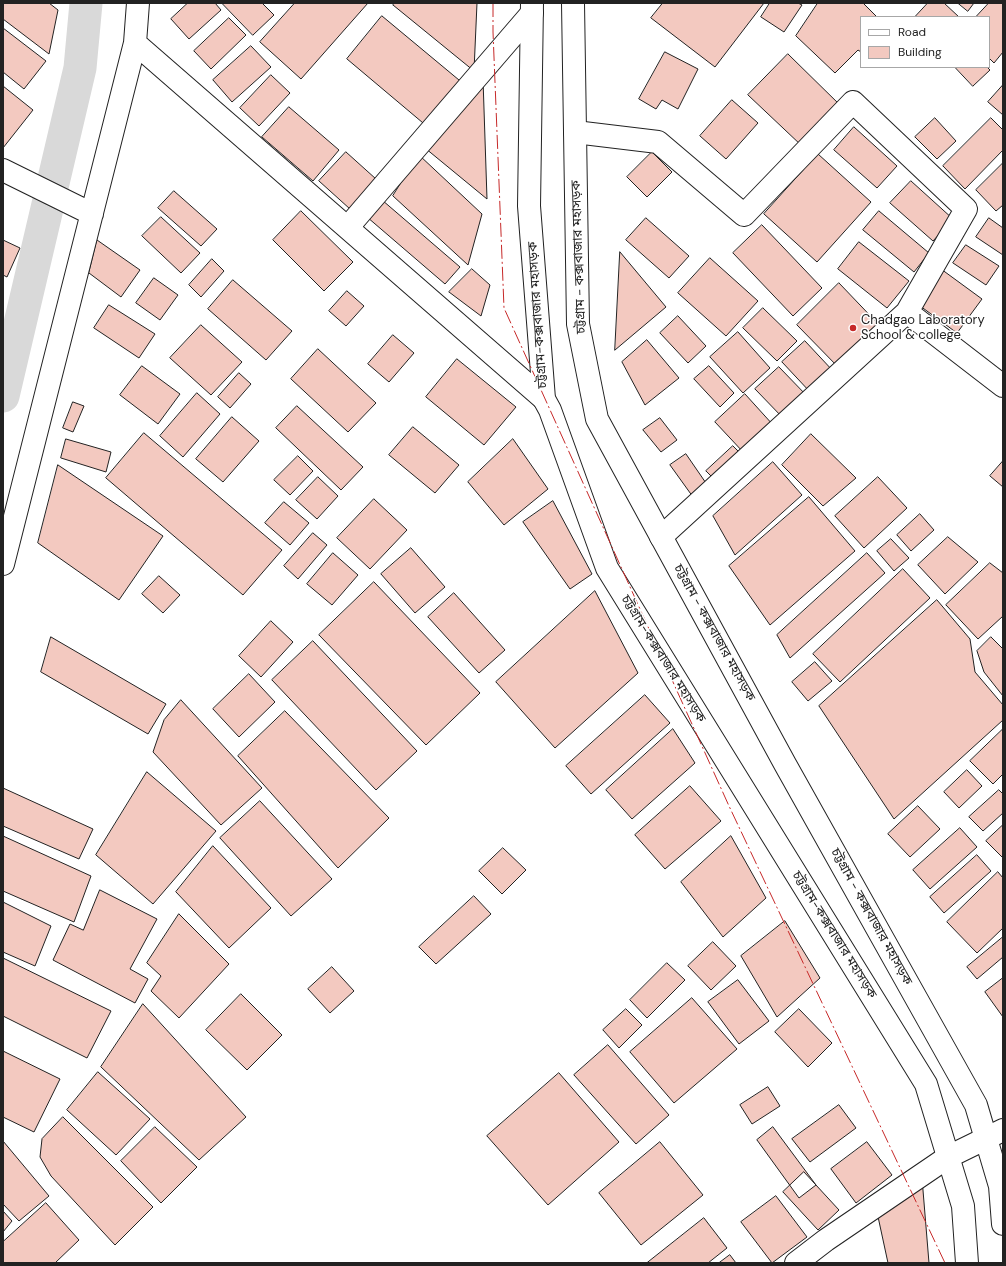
<!DOCTYPE html>
<html>
<head>
<meta charset="utf-8">
<style>
	body { margin:0 }
	#map { position:relative; width:1006px; height:1266px; overflow:hidden; background:#fff; font-family:"DM Sans",sans-serif }
	canvas { display:block }
	.frame { position:absolute; inset:0; border:4px solid #222; pointer-events:none }
	.legend { position:absolute; left:860px; top:16px; width:130px; height:52px; box-sizing:border-box; background:#fff; border:1px solid #a7a7a7; margin:0; padding:5px 7px; list-style:none; font-size:12px; color:#222 }
	.legend li { display:flex; align-items:center; gap:8px; height:20px }
	.legend b { width:20px; border:1px solid #a7a7a7 }
</style>
</head>
<body>
<div id="map">
<canvas width="1006" height="1266"></canvas>
<div class="frame"></div>
<ul class="legend">
<li><b style="height:5px;background:#fff"></b>Road</li>
<li><b style="height:11px;background:#f3c9c0"></b>Building</li>
</ul>
</div>
<script>
const ctx = document.querySelector('canvas').getContext('2d');
ctx.lineJoin = 'round';
function trace(path, color, width, dash) {
  ctx.strokeStyle = color;
  ctx.lineWidth = width;
  ctx.lineCap = dash ? 'butt' : 'round';
  ctx.setLineDash(dash || []);
  ctx.stroke(path);
}
function paint(path, color) {
  ctx.fillStyle = color;
  ctx.fill(path, 'evenodd');
}
function label(font, color, halo, rows, align = 'center') {
  ctx.font = font + ' "DM Sans","Noto Sans Bengali",sans-serif';
  ctx.lineWidth = 3;
  ctx.setLineDash([]);
  ctx.textBaseline = 'middle';
  ctx.strokeStyle = halo;
  ctx.fillStyle = color;
  for (const [text, x, y, turn = 0] of rows) {
    ctx.save();
    ctx.translate(x, y);
    ctx.rotate((+turn || 0) * Math.PI / 180);
    ctx.textAlign = isNaN(turn) ? turn : align;
    if (halo) ctx.strokeText(text, 0, 0);
    ctx.fillText(text, 0, 0);
    ctx.restore();
  }
}
trace(new Path2D(`
	M3,396L80,68L86,3`), '#d9d9d9', 33);
const building = new Path2D(`
	M3,3H49L58,10L49,54L3,19Z
	M188,3H215L221,10L189,39L171,19Z
	M222,3H262L274,15L253,35Z
	M295,3H368L301,79L260,42Z
	M395,3H477L474,71L393,5Z
	M663,3H764L715,67L651,18Z
	M770,3H798L802,5L784,32L761,17Z
	M818,3H863L877,17H861V52L858,50L835,73L796,36Z
	M928,3H944L959,17H915Z
	M958,3H974L968,11Z
	M989,3H1003V52L994,63L989,58V17H976Z
	M382,16L465,85L429,128L347,59Z
	M229,18L246,35L211,69L194,51Z
	M3,28L46,61L24,89L3,72Z
	M251,46L271,67L232,102L213,80Z
	M665,52L698,69L678,109L662,100L656,109L639,99Z
	M788,54L841,106L802,146L748,95Z
	M955,67H987L990,70L973,86Z
	M271,75L290,93L259,126L240,108Z
	M483,79L487,199L425,148Z
	M1003,85V115L988,102Z
	M3,86L33,110L3,148Z
	M732,100L758,123L726,159L700,136Z
	M289,107L339,150L313,181L262,137Z
	M935,118L956,141L937,159L915,137Z
	M991,118L1003,130V150L965,189L943,166Z
	M854,127L897,166L877,188L834,150Z
	M346,152L376,179L350,209L319,181Z
	M652,152L672,172L647,197L627,177Z
	M818,154L871,202L817,262L764,214Z
	M419,155L482,214L468,265L393,196Z
	M1003,163V205L996,211L976,190Z
	M911,181L953,219L933,241L890,203Z
	M174,191L217,229L201,246L158,208Z
	M382,200L460,267L445,284L367,217Z
	M301,211L353,262L324,291L273,240Z
	M879,211L929,253L914,272L863,230Z
	M161,217L200,253L181,273L142,236Z
	M646,218L689,256L669,278L626,240Z
	M989,218L1003,228V255L976,237Z
	M762,225L822,288L793,316L733,253Z
	M3,240L20,248L7,277L3,275Z
	M97,240L140,270L121,297L89,273Z
	M859,242L909,281L887,308L838,269Z
	M966,245L999,266L986,285L953,263Z
	M620,252L666,307L615,350Z
	M710,258L758,301L726,336L678,293Z
	M212,259L224,271L201,297L189,285Z
	M472,269L490,285L481,316L449,292Z
	M941,269L982,299L957,333L916,303Z
	M154,278L178,295L160,320L136,303Z
	M233,280L292,331L266,360L208,309Z
	M839,283L882,328L840,369L797,325Z
	M347,291L364,306L346,326L329,311Z
	M109,305L155,334L139,358L94,328Z
	M763,308L797,341L777,361L743,328Z
	M678,316L706,346L688,363L660,333Z
	M201,325L242,362L211,395L170,358Z
	M738,332L770,368L743,393L710,357Z
	M393,335L414,353L389,382L368,364Z
	M647,340L679,378L645,405L622,362Z
	M805,341L834,372L811,393L782,362Z
	M318,349L376,403L348,432L291,379Z
	M457,359L516,407L484,445L426,397Z
	M142,366L180,394L158,424L120,395Z
	M709,366L734,393L720,407L694,379Z
	M779,367L808,397L784,419L755,389Z
	M239,373L251,384L230,408L218,397Z
	M197,393L220,414L183,457L160,436Z
	M745,394L774,426L744,453L715,422Z
	M73,402L84,406L73,432L63,428Z
	M297,406L363,467L341,490L276,428Z
	M232,417L259,441L223,482L196,459Z
	M660,418L677,440L661,452L643,430Z
	M413,427L459,465L435,493L389,455Z
	M144,433L282,550L243,595L106,478Z
	M811,434L856,478L823,506L782,465Z
	M66,439L111,452L106,472L61,458Z
	M513,439L548,489L504,525L468,482Z
	M733,446L742,455L715,480L706,471Z
	M686,454L708,486L693,497L670,465Z
	M298,456L313,471L290,495L274,480Z
	M1003,461V487L990,476Z
	M773,462L802,495L735,555L713,516Z
	M58,465L163,536L119,600L38,543Z
	M318,477L338,496L317,519L296,500Z
	M878,477L907,508L864,548L835,516Z
	M809,497L855,551L770,625L729,566Z
	M374,499L407,530L370,569L337,538Z
	M553,501L592,574L570,589L523,522Z
	M284,502L309,523L290,545L265,523Z
	M920,514L934,530L911,551L897,535Z
	M313,533L327,545L298,579L284,566Z
	M948,537L978,562L945,594L918,565Z
	M891,539L909,558L894,571L877,551Z
	M411,548L445,587L415,613L381,574Z
	M333,553L358,575L332,605L307,584Z
	M867,553L885,573L790,658L777,635Z
	M990,563L1003,573V616L978,639L946,605Z
	M903,569L930,598L840,682L813,654Z
	M159,576L180,595L163,613L142,594Z
	M374,582L480,693L426,745L319,635Z
	M595,591L638,673L555,748L496,682Z
	M454,593L505,650L479,673L428,617Z
	M937,600L970,639L975,672L1003,705V720L894,819L819,706Z
	M271,621L293,642L261,677L239,656Z
	M51,637L166,704L148,734L41,672Z
	M991,637L1003,649V696L984,672L977,651Z
	M313,641L417,751L376,790L272,680Z
	M815,662L832,681L808,701L792,682Z
	M249,674L275,702L239,737L213,709Z
	M645,695L670,723L591,794L566,766Z
	M181,700L262,788L221,825L153,752L164,720Z
	M285,711L389,818L338,868L238,756Z
	M673,729L695,763L632,819L606,790Z
	M1003,729V774L993,784L970,761Z
	M967,770L982,786L959,808L944,792Z
	M147,772L216,831L153,904L96,855Z
	M690,786L721,821L665,869L635,835Z
	M3,788L93,829L79,859L3,826Z
	M999,790L1003,794V813L983,831L969,817Z
	M260,801L332,879L291,916L220,838Z
	M918,806L940,829L910,857L888,834Z
	M1003,825V855L1002,857L986,841Z
	M960,828L977,847L930,889L913,870Z
	M3,836L91,876L74,922L3,891Z
	M731,836L766,898L723,937L681,882Z
	M213,846L271,908L229,948L176,892Z
	M503,848L526,870L502,894L479,871Z
	M977,855L991,871L944,913L930,897Z
	M998,872L1003,878V928L977,953L947,922Z
	M100,890L157,919L130,969L148,979L135,1003L53,960L70,924L83,930Z
	M474,896L491,914L436,964L419,947Z
	M3,902L51,926L35,966L3,952Z
	M179,914L229,964L179,1018L151,991L161,976L147,963Z
	M785,921L820,978L777,1017L741,956Z
	M1003,937V957L977,979L967,967Z
	M713,942L736,966L711,990L688,966Z
	M3,958L111,1011L87,1058L3,1016Z
	M667,963L685,980L647,1018L630,1000Z
	M332,967L354,991L330,1013L308,989Z
	M1003,978V1017L985,992Z
	M738,980L769,1021L739,1044L708,1002Z
	M241,994L282,1035L247,1070L206,1030Z
	M692,998L737,1049L674,1103L630,1052Z
	M143,1004L246,1117L199,1160L101,1067Z
	M626,1009L642,1025L619,1048L603,1030Z
	M799,1009L832,1043L808,1067L775,1032Z
	M608,1045L669,1115L636,1144L574,1075Z
	M3,1051L60,1079L34,1132L3,1117Z
	M98,1072L150,1119L116,1155L67,1110Z
	M559,1073L619,1142L548,1205L487,1136Z
	M768,1087L780,1106L752,1124L740,1105Z
	M839,1105L856,1128L810,1162L792,1139Z
	M63,1117L153,1207L115,1245L51,1176L40,1157L42,1139Z
	M155,1127L197,1167L161,1203L121,1161Z
	M773,1127L816,1185L799,1198L757,1140Z
	M3,1141L49,1196L19,1221L3,1204Z
	M660,1142L703,1195L641,1245L599,1193Z
	M867,1142L892,1175L856,1203L831,1169Z
	M804,1172L839,1210L818,1230L783,1192Z
	M922,1178L929,1263H888L877,1212Z
	M776,1196L807,1237L772,1263L741,1222Z
	M46,1203L79,1240L55,1263H3V1242Z
	M3,1211L12,1221L3,1232Z
	M704,1218L727,1248L708,1263H647Z
	M730,1255L736,1263H719Z`);
paint(building, '#f3c9c0');
trace(building, '#222', 1);
const street = new Path2D(`
	M135,43L544,399
	M575,132L658,142L744,215L853,102L966,209L907,312
	M3,170L92,214
	M348,227L532,13
	M661,537L907,312L1003,386
	M3,564L135,43L138,3
	M796,1263L826,1240L948,1157L1003,1130`);
const highway = new Path2D(`
	M532,3L529,206L544,399L550,410L607,568L926,1084L963,1206L967,1263
	M573,3L578,324L597,419L785,764L976,1105L1000,1186L1003,1224`);
trace(street, '#222', 24);
trace(highway, '#222', 24);
trace(street, '#fff', 22);
trace(highway, '#fff', 22);
trace(new Path2D(`
	M493,3V32L504,308L729,806L945,1263`), '#c62828', 1, [14, 3, 2, 3]);
for (const [x, y, r, color] of [
	[853,328,4,"#c62828"]
]) {
  const dot = new Path2D();
  dot.arc(x, y, r, 0, 2 * Math.PI);
  ctx.fillStyle = color;
  ctx.fill(dot);
  trace(dot, '#fff', 1.5);
}
label('13px', '#222', '#fff', [
	["চট্টগ্রাম - কক্সবাজার মহাসড়ক",579,257,-92],
	["চট্টগ্রাম-কক্সবাজার মহাসড়ক",538,315,-94],
	["চট্টগ্রাম - কক্সবাজার মহাসড়ক",714,633,61],
	["চট্টগ্রাম-কক্সবাজার মহাসড়ক",663,659,58],
	["চট্টগ্রাম - কক্সবাজার মহাসড়ক",871,917,61],
	["চট্টগ্রাম-কক্সবাজার মহাসড়ক",834,935,58]
]);
label('13px', '#222', '#fff', [
	["Chadgao Laboratory",861,321],
	["School & college",861,336]
], 'left');
</script>
</body>
</html>
